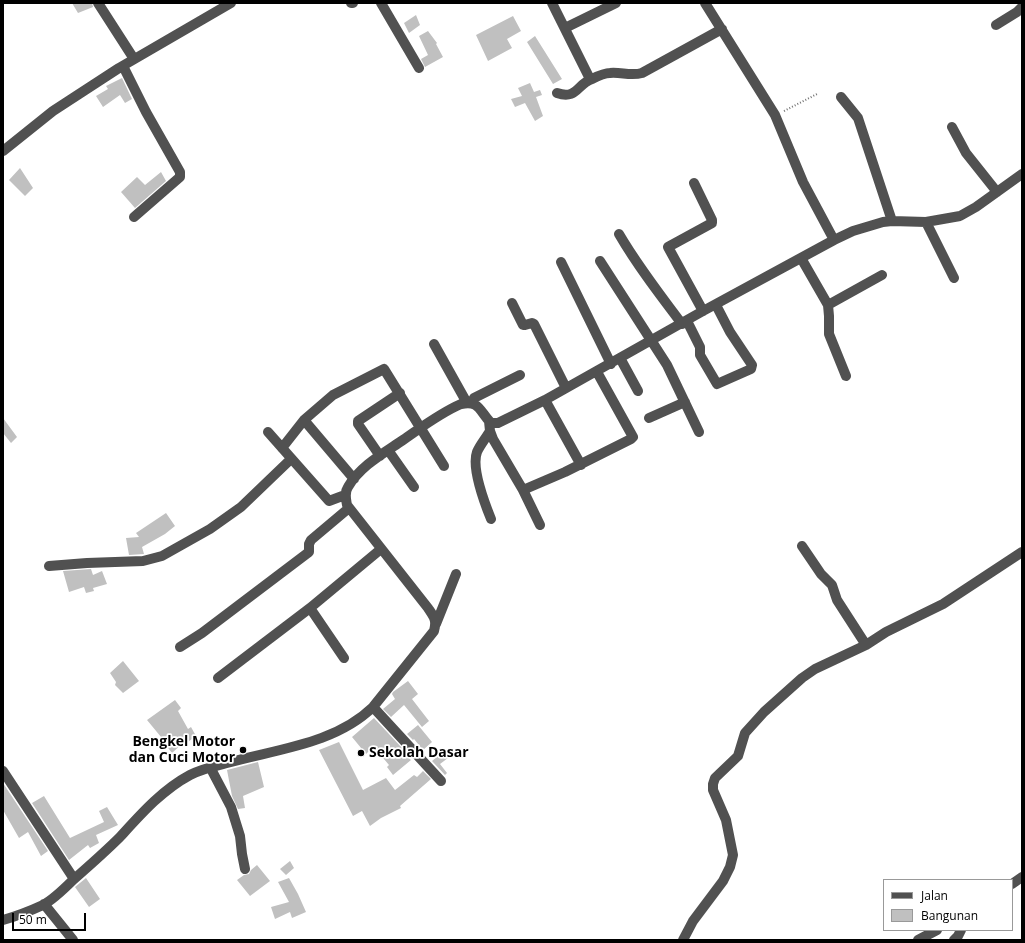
<!DOCTYPE html>
<html>
<head>
<meta charset="utf-8">
<style>
	body { margin:0 }
	#map { position:relative; width:1025px; height:943px; overflow:hidden; background:#fff; font-family:"Open Sans",sans-serif }
	canvas { display:block }
	.frame { position:absolute; inset:0; border:4px solid #000; pointer-events:none }
	.legend { position:absolute; left:883px; top:879px; width:130px; height:52px; box-sizing:border-box; background:#fff; border:1px solid #999; margin:0; padding:5px 7px; list-style:none; font-size:12px; color:#000 }
	.legend li { display:flex; align-items:center; gap:8px; height:20px }
	.legend b { width:20px; border:1px solid #999 }
	.scale { position:absolute; left:12px; top:913px; width:74px; height:18px; box-sizing:border-box; border:2px solid #000; border-top:0; padding-left:5px; font-size:12px; line-height:14px; white-space:nowrap; color:#000; -webkit-text-stroke:3px #fff; paint-order:stroke }
</style>
</head>
<body>
<div id="map">
<canvas width="1025" height="943"></canvas>
<div class="frame"></div>
<ul class="legend">
<li><b style="height:5px;background:#515151"></b>Jalan</li>
<li><b style="height:11px;background:#c0c0c0"></b>Bangunan</li>
</ul>
<div class="scale">50 m</div>
</div>
<script>
const ctx = document.querySelector('canvas').getContext('2d');
ctx.lineJoin = 'round';
function paint(path, color) {
  ctx.fillStyle = color;
  ctx.fill(path, 'evenodd');
}
function trace(path, color, width, dash) {
  ctx.strokeStyle = color;
  ctx.lineWidth = width;
  ctx.lineCap = dash ? 'butt' : 'round';
  ctx.setLineDash(dash || []);
  ctx.stroke(path);
}
function label(font, color, halo, rows, align = 'center') {
  ctx.font = font + ' "Open Sans",sans-serif';
  ctx.lineWidth = 3.5;
  ctx.setLineDash([]);
  ctx.textBaseline = 'middle';
  ctx.strokeStyle = halo;
  ctx.fillStyle = color;
  for (const [text, x, y, turn = 0] of rows) {
    ctx.save();
    ctx.translate(x, y);
    ctx.rotate((+turn || 0) * Math.PI / 180);
    ctx.textAlign = isNaN(turn) ? turn : align;
    if (halo) ctx.strokeText(text, 0, 0);
    ctx.fillText(text, 0, 0);
    ctx.restore();
  }
}
paint(new Path2D(`
	M72,3H92L93,7L78,13Z
	M416,15L420,25L409,33L404,23Z
	M513,16L521,31L507,39L512,48L488,61L476,35Z
	M428,31L437,43L436,44L443,57L425,67L421,59L428,55L419,36Z
	M535,36L562,79L553,84L527,42Z
	M122,78L132,99L125,103L120,95L103,107L96,96L108,89L106,86Z
	M530,83L534,92L540,90L542,95L536,97L543,116L535,121L525,103L515,107L511,99L522,96L518,88Z
	M20,168L33,188L25,196L9,180Z
	M161,172L166,181L135,208L121,192L137,177L145,185Z
	M3,418L17,437L11,443L3,433Z
	M166,513L175,526L165,534L142,547L144,554L129,555L126,538L139,537L136,533Z
	M91,569L93,575L102,571L107,584L93,588L94,591L86,593L84,587L69,592L63,571Z
	M123,661L139,681L123,693L115,685L116,682L110,673Z
	M408,681L418,694L412,699L429,721L422,727L404,705L391,717L383,709L395,699L392,694L393,692Z
	M175,700L181,708L178,711L188,729L191,727L196,736L184,745L183,743L172,753L165,744L166,743L147,720Z
	M374,718L403,749L401,750L411,760L393,775L387,767L389,765L378,752L377,753L372,748L366,754L352,737Z
	M418,725L432,742L423,750L414,739L413,740L407,734Z
	M339,742L363,790L386,778L395,790L414,775L417,777L423,771L431,779L400,806L401,808L381,818L370,826L362,811L353,816L319,750Z
	M443,752L448,758L440,764L447,773L445,775L432,761Z
	M258,762L264,787L243,796L245,808L238,809L232,796L227,770Z
	M3,783L48,851L41,856L28,832L19,838L3,810Z
	M44,796L70,838L104,822L99,811L107,807L118,825L96,835L99,843L90,848L88,845L69,860L32,803Z
	M290,861L294,868L286,875L280,869Z
	M257,865L270,881L250,896L237,880L244,875L249,874L251,870Z
	M86,878L100,899L89,907L75,887Z
	M289,878L298,894L306,912L292,918L290,912L275,919L271,907L289,902L278,882Z`), '#c0c0c0');
trace(new Path2D(`
	M784,111L817,94`), '#737373', 2, [1, 2]);
trace(new Path2D(`
	M98,3L134,59
	M351,3H353
	M381,3L419,68
	M552,3L590,79
	M996,25L1017,12L1022,7
	M565,28L616,3
	M123,66L146,112L180,172V177L134,217
	M557,93C577,100 577,84 592,79C598,76 605,73 610,73C621,72 631,76 642,73L722,29
	M841,97L858,118L892,221
	M952,127L966,153L997,192
	M3,151L53,111L119,68L231,3
	M694,183L712,220V223L668,247L703,311
	M926,222L954,278
	M619,234C637,265 660,295 682,324
	M834,240L853,231L883,222L892,221L926,222L960,216L976,207L1022,174
	M801,258L828,305L829,316V334L846,376
	M600,261L667,365L699,432
	M561,262L611,364
	M512,303L523,325H525L532,323L534,324L566,388
	M828,305L882,275
	M687,321L700,347V355L717,384L751,369L752,365L730,332L716,305
	M434,344L467,403
	M620,358L638,391
	M545,400L581,465
	M471,403L474,398L520,375
	M649,418L685,402
	M304,420L354,479
	M489,421L490,431L493,439L523,490L540,525
	M490,431C486,438 480,445 477,452C471,468 485,504 491,519
	M268,432L329,501L345,495
	M282,448L304,420L333,395L384,369L444,466
	M388,450L414,487
	M380,456L358,424V421L400,393
	M523,490L565,472L631,439L633,437L597,372
	M802,546L821,574L832,585L837,600L866,645
	M49,566L87,563L143,561L162,556L210,529L241,507L291,459
	M310,608L344,658
	M436,624L456,574
	M180,647L202,633L309,552V544L311,540L349,508
	M218,678L310,608L381,549
	M373,707L441,781
	M210,767L231,807L240,836L242,854L245,869
	M3,771L74,879
	M1012,884L1022,877
	M44,904L73,940
	M3,920C17,916 30,911 43,905C54,899 64,889 73,880C89,866 105,852 120,837C141,814 162,790 190,775C201,769 215,766 227,763C277,749 335,744 373,707L434,631C437,620 434,617 428,608L347,505C346,499 344,493 348,487C360,466 384,453 403,440C422,427 440,413 461,404C480,400 479,411 491,423H498L545,400L703,311L834,240L803,182L775,115L705,3
	M683,940L693,921L723,881L730,867L733,855L726,820L713,790V784L715,778L738,756L745,733L764,712L802,678L815,669L866,645L886,632L943,604L1022,552
	M918,940L937,930
	M954,940L958,936L961,930`), '#515151', 10);
for (const [x, y, r, color] of [
	[243,750,4,"#000"],
	[361,753,4,"#000"]
]) {
  const dot = new Path2D();
  dot.arc(x, y, r, 0, 2 * Math.PI);
  ctx.fillStyle = color;
  ctx.fill(dot);
  trace(dot, '#fff', 1.5);
}
label('bold 14px', '#000', '#fff', [
	["Bengkel Motor",235,742],
	["dan Cuci Motor",235,758],
	["Sekolah Dasar",369,753,"left"]
], 'right');
</script>
</body>
</html>
